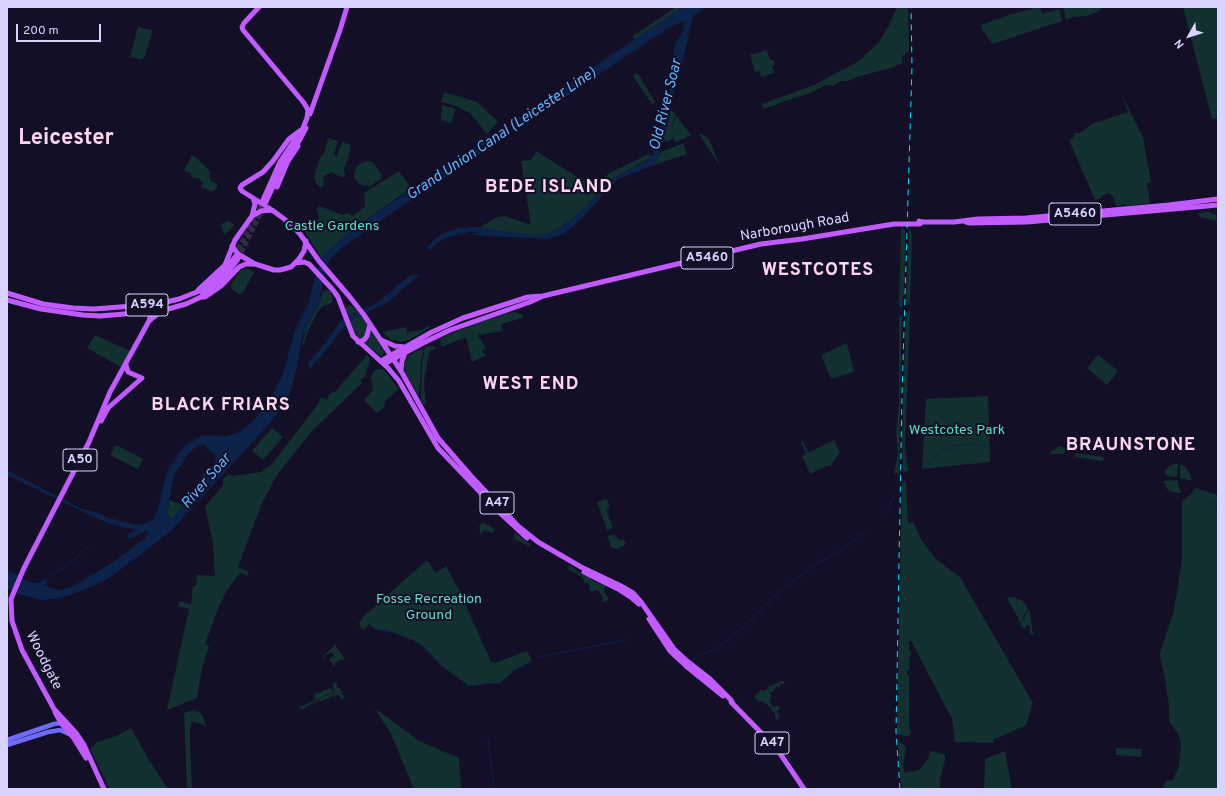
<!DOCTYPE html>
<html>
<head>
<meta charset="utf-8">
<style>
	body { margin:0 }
	#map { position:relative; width:1225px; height:796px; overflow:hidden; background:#130f26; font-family:Overpass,sans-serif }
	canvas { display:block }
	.frame { position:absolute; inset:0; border:8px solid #d9d4ff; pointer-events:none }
	.north { position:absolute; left:1169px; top:16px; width:40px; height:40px; -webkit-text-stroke:3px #130f26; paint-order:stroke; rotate:231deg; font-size:11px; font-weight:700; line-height:16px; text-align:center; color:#d9d4ff }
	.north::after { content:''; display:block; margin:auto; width:14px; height:18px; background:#d9d4ff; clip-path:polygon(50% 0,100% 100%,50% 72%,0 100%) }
	.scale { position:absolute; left:16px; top:24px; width:85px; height:18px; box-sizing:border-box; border:2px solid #d9d4ff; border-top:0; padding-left:5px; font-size:12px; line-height:14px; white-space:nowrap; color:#d9d4ff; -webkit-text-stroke:3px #130f26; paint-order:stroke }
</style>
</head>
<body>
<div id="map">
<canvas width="1225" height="796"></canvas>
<div class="frame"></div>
<div class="north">N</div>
<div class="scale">200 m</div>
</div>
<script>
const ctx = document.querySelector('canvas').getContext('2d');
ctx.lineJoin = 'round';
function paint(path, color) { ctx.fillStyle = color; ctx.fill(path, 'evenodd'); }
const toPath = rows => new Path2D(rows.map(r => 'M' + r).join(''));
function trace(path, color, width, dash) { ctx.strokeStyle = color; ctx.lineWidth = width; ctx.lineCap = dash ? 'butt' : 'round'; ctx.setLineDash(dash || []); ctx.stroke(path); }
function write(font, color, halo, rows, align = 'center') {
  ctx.font = font + ' Overpass,sans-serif'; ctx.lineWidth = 4; ctx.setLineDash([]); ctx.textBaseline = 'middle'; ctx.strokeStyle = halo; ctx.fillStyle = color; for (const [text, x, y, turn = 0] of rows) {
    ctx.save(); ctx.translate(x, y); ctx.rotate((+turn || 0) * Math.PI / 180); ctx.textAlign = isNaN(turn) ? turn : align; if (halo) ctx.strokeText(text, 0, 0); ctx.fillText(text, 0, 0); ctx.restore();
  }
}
paint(toPath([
	[676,7,683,7,634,40,633,36],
	[897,7,908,7,909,50,908,52,902,56,903,63,891,68,860,76,847,81,841,81,832,86,826,85,812,92,763,109,762,104,814,85,859,61,879,42,890,23],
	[1037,7,1040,7,1042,14,1059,9,1062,21,993,44,983,31,981,25,1006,16],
	[1063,7,1101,7,1101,10,1087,16,1073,17,1066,20],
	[1183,7,1218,7,1218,118,1212,119],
	[138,27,151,30,152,33,144,58,141,59,130,57],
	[767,50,770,60,773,60,775,65,772,66,774,73,761,77,760,71,755,72,750,55],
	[634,74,638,74,655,102,652,104,635,79],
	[444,92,477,102,498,122,487,134,470,113,456,106,441,102],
	[1122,95,1143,137,1151,182,1147,183,1150,203,1127,206,1125,204,1117,207,1112,195,1109,193,1101,196,1102,198,1095,200,1069,140,1073,138,1075,133,1080,133,1092,124,1128,112],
	[442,105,456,109,451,123,441,120],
	[671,109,675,115,671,131,673,139,664,142,665,139,655,140,656,136,665,134],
	[676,116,691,135,689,137,686,136,686,138,675,142,671,131],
	[699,134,701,134,709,139,720,166],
	[328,138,338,141,334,155,337,156,342,142,351,145,347,162,345,162,346,164,344,168,345,175,343,178,331,172,323,177,324,185,321,187,317,185,314,177,321,156,324,154],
	[683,143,687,154,651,166,656,162,661,152],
	[536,151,595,188,609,173,647,155,651,155,652,157,610,180,599,193,576,216,555,231,538,235,487,230,480,227,498,217,505,216,531,225,521,161,530,160,534,156],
	[192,155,199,160,199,161,211,172,209,177,211,181,217,184,217,188,212,192,201,187,203,182,199,180,200,178,198,178,198,179,191,176,191,174,184,170],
	[367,161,371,161,375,165,381,174,382,178,371,186,361,185,356,180,354,176,356,167,360,164],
	[399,171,411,188,354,228,325,253,322,259,304,230,319,219,318,212,316,209,319,206,343,215,347,213,352,216,365,207,364,193],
	[1209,212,1216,215,1217,221,1206,218,1202,218,1197,213],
	[229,221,235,225,224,235,221,224],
	[901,227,905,229,905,253,904,292,902,307,899,309],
	[909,229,911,229,912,236,910,303,906,305],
	[246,268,254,272,243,293,241,293,240,295,231,288,231,285,241,270],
	[328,290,330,291,333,300,332,303,323,306,318,311,308,331,303,346,302,347,306,328,317,307,323,291],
	[349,305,353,307,366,322,367,326,364,338,361,339,358,337,352,328,345,307],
	[910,310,905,448,908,471,903,472,902,437,906,313],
	[514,312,523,315,523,318,501,324,502,331,478,335,486,349,482,350,483,353,487,355,472,362,466,337,441,347,440,339,447,335,476,323,507,313],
	[902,314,899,473,894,474,898,453,896,432,899,404,899,317],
	[428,326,429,327,433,326,411,339,402,342,391,340,382,332,406,327,407,332,414,331,422,330],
	[371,331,385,353,381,356,379,355,364,343,367,339],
	[95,335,130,351,121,367,87,348],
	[847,343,854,372,831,379,821,355],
	[433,346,437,348,430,351,429,353,424,381,426,404,423,405,421,400,421,392,422,365,425,347],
	[422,349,423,349,421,363,419,397,406,374,404,367,407,357,416,351,419,351],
	[367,355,370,359,369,365,366,371,366,376,360,380,362,383,312,431,277,475,262,503,238,567,249,572,247,576,240,573,225,593,218,609,205,644,209,646,202,668,197,698,167,710,189,609,178,606,180,601,191,604,193,586,196,586,197,575,215,576,213,542,205,507,223,485,223,479,229,474,232,476,254,473,261,472,272,464,318,404,321,397,327,400,329,394,336,391],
	[1098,355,1118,371,1107,385,1087,368],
	[377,369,382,369,385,371,399,389,386,400,384,405,385,406,377,413,364,400,373,390,371,377,373,372],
	[988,396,990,462,922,469,926,399],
	[272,428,283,437,263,460,252,451],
	[834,440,840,453,830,466,827,466,810,474,802,456,806,453,801,442,803,441,808,452,810,452],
	[116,445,143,459,138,469,110,455],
	[1060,446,1065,448,1064,454,1050,454,1050,452],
	[1075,453,1104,457,1103,461,1075,457],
	[1174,464,1178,464,1177,476,1175,477,1168,476,1164,473,1169,466],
	[1180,464,1184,466,1189,471,1192,480,1188,480,1180,478],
	[206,471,208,473,203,480,178,512,170,520,167,512,170,500,182,505],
	[906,480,908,523,913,522,922,541,936,559,960,577,1033,703,1026,725,993,740,994,743,955,742,952,719,911,641,904,645,909,643,909,650,911,651,911,655,909,656,910,660,909,670,907,670,907,675,909,675,909,724,911,733,908,737,903,735,897,735,902,483],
	[1177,480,1181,493,1178,493,1173,492,1167,489,1163,481],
	[1196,488,1218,495,1218,789,1162,789,1166,781,1173,780,1179,766,1181,743,1178,734,1169,721,1169,706,1164,673,1160,657,1160,652,1173,614,1178,586,1182,559,1182,501,1190,495],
	[607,499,610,508,606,509,613,528,607,530,597,502],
	[482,522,495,529,493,533,484,530,481,535,479,527],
	[515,533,531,545,531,547,514,539,514,534],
	[609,535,614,535,620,540,623,539,626,544,617,549,612,548,610,544,610,541,607,539],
	[427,560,436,573,446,566,460,592,491,662,495,663,527,651,532,661,513,671,500,683,489,683,469,686,441,665,425,648,413,640,392,632,374,629,374,628,369,624,364,630,360,627,359,623,364,616],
	[570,566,583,575,590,577,591,579,596,582,606,585,604,592,608,597,608,600,605,602,602,601,603,597,598,590,592,592,589,589,590,586,588,583,585,583,584,580,582,577,569,570,568,567],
	[1014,597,1023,601,1028,608,1020,624,1018,618,1007,598],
	[1029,609,1032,625,1031,626,1032,627,1032,630,1034,633,1032,635,1030,634,1030,626,1027,625,1024,629,1020,625],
	[335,645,345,660,344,661,342,659,335,663,335,665,329,668,328,666,329,668,332,666,333,664,329,659,334,656,332,652,324,656,325,658,323,659,323,656],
	[781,681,784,681,785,685,782,683,780,685,780,688,777,686,772,692,769,692,772,696,770,700,771,705,774,707,778,706,780,707,777,712,780,716,778,720,775,718,775,714,768,705,762,701,758,702,754,697,761,690,766,690,768,687],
	[336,682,338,688,340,688,339,689,341,689,340,690,341,692,343,692,342,693,342,695,344,695,343,696,344,697,346,697,342,700,338,694,335,697,335,695,332,696,332,698,331,697,329,697,329,700,328,698,326,699,326,701,325,699,323,700,323,702,322,700,320,701,320,703,318,699,338,691,335,692,332,684],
	[331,687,334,692,317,699,319,703,317,701,315,702,315,705,314,702,312,703,313,706,311,704,309,705,310,707,308,706,306,707,307,709,304,708,303,710,302,708,300,709,300,711,299,707,316,700,313,693,314,695,316,692,317,694,319,693,318,692,320,693,322,692,321,690,323,691,326,689,326,690,328,689,329,688,330,689,332,688],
	[375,708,419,741,459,758,461,789,414,789,391,734],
	[194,710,202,714,206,726,192,721,190,729,190,743,192,787,193,789,187,789,184,713],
	[131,728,149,760,168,789,110,789,90,749,97,742,116,736],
	[899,743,902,743,906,747,903,767,905,773,909,771,913,772,921,768,928,759,930,752,933,751,945,755,945,760,940,779,940,789,902,789,900,771,900,762,898,756,899,751,898,746],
	[1116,748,1142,749,1141,757,1116,755],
	[1005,751,1012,789,984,789,985,759]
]), '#12302f');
paint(toPath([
	[683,7,706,7,693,16,679,77,673,75,675,66,673,57,675,44,682,33,684,23,683,21,665,30,515,131,510,123],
	[664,99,671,109,665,134,656,136,662,122,661,113,663,109],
	[504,127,505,127,511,134,417,196,340,249,332,257,327,265,319,301,302,337,297,368,289,395,286,402,271,422,170,532,112,576,100,583,73,594,60,598,43,600,17,594,7,588,7,570,32,583,38,583,46,579,47,582,44,585,50,588,62,590,75,585,112,563,144,539,148,533,148,531,145,531,134,537,127,539,128,534,136,530,111,524,96,518,7,475,7,470,80,508,98,513,106,517,135,525,144,524,152,521,157,513,167,471,185,445,203,435,227,436,239,432,249,425,259,414,274,392,283,374,295,330,309,302,315,275,325,253,354,228],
	[204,444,208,449,216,456,215,463,194,492,170,520,167,512,174,475,189,453,197,446],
	[661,152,656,162,651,166,618,179,582,218,569,230,559,236,545,239,472,235,487,229,538,235,555,231,576,216,599,193,610,180,648,160,653,155],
	[459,228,479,228,463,234,451,236,438,242,429,251,427,247,437,237,444,233],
	[420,274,388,302,355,318,345,326,322,355,309,370,308,363,322,347,342,319,377,303,410,275]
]), '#0c2248');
trace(toPath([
	[922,469,940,452,953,446,972,444,992,447],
	[1193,493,1205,501,1218,506],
	[881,514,888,508,896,493],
	[46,580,74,560,88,546],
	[374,629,392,632,413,640,425,648,441,665,469,686,489,683,500,683,513,671,532,661],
	[539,657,626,640],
	[693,660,698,656,719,647,727,641,751,620,781,590,815,565,844,548,865,531],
	[488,739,494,789]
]), '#0c2248', 1);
trace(toPath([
	[667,111,677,70],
	[654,159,663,128],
	[468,229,490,231]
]), '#0c2248', 5);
trace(toPath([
	[235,256,263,200],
	[238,259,263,208]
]), '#312d47', 5, [5, 2.5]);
trace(toPath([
	[7,740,54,724,61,723,64,725],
	[7,745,48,732,60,730,69,734]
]), '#6f6bff', 4.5);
trace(toPath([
	[259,7,244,23,242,27,243,30,304,103,308,110,307,118,303,128,280,162,263,200],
	[310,114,340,30,347,7],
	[277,187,288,161,298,146],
	[266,202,287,155,299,141,306,128],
	[272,210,242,191,240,188,242,185,263,172,273,161,289,139,301,130],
	[252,216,255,204,253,198],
	[919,221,922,222,954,222,978,219,1026,218,1169,205,1218,199],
	[966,222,970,223,1027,222,1218,205],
	[232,246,238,254,255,264,274,270,280,270,291,267,299,259,304,251,306,241],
	[296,263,304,262,309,264,333,290,338,297,353,336,388,368,399,381,438,448,500,513,527,538],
	[198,290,225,265,235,240,252,216,261,211,272,210,291,224,300,234,319,261,349,296,364,315,401,371,438,438,471,476,518,526,538,542,581,567,621,586,633,593,641,602,674,649,687,661,710,679,731,700,733,704],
	[7,293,43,304,73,308,94,309,158,304,179,299,202,290,222,274,235,257],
	[201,297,204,293,223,278,238,259],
	[7,300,41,309,83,315,100,316,161,311,186,304,201,297,205,297,221,286,239,267,246,264,255,264],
	[149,321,161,311],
	[381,340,395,346,405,347],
	[358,342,364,340,367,336,370,324],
	[381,361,432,332,463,318,528,297,543,296],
	[384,364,423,343,450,330,530,302,543,296,761,244,802,239,894,224,920,224,922,222],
	[401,370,402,361,405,353],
	[101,421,108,408,142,378,128,372,126,365],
	[584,572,618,589,632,598,639,604],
	[649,619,670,651,686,666,723,696],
	[731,702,777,749,804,789],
	[55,712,61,723,73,737,86,758],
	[104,789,84,745,76,733,54,709,22,650,12,621,11,599,24,568,89,442,110,392,149,321,152,311,158,304]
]), '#c25bff', 5);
trace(toPath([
	[900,789,896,732,902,395,912,67,911,7]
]), '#00e5ff', 1, [6, 5]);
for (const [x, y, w] of [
	[1075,214,52],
	[707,258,52],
	[147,305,42],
	[80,460,34],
	[497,503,34],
	[772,743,34]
]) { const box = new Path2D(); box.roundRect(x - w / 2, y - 11, w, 22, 3); ctx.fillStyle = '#130f26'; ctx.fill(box); trace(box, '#d9d4ff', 1); }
write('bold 13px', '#d9d4ff', null, [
	["A5460",1075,214],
	["A5460",707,258],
	["A594",147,305],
	["A50",80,460],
	["A47",497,503],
	["A47",772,743]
]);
write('14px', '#5fe0c0', '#130f26', [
	["Castle Gardens",332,227],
	["Westcotes Park",957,431],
	["Fosse Recreation",429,600],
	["Ground",429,616]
]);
write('14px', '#d9d4ff', '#130f26', [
	["Narborough Road",795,228,-10],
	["Woodgate",43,661,63]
]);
write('italic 15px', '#62b6ff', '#130f26', [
	["Old River Soar",667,105,-76],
	["Grand Union Canal (Leicester Line)",502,135,-34],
	["River Soar",207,482,-49]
]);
ctx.letterSpacing = '1px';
write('bold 18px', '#ffd6f0', '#130f26', [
	["BEDE ISLAND",549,188],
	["WESTCOTES",818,271],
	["WEST END",531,385],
	["BLACK FRIARS",221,406],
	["BRAUNSTONE",1131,446]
]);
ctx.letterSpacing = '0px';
write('bold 22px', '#ffd6f0', '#130f26', [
	["Leicester",66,140]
]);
</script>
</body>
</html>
